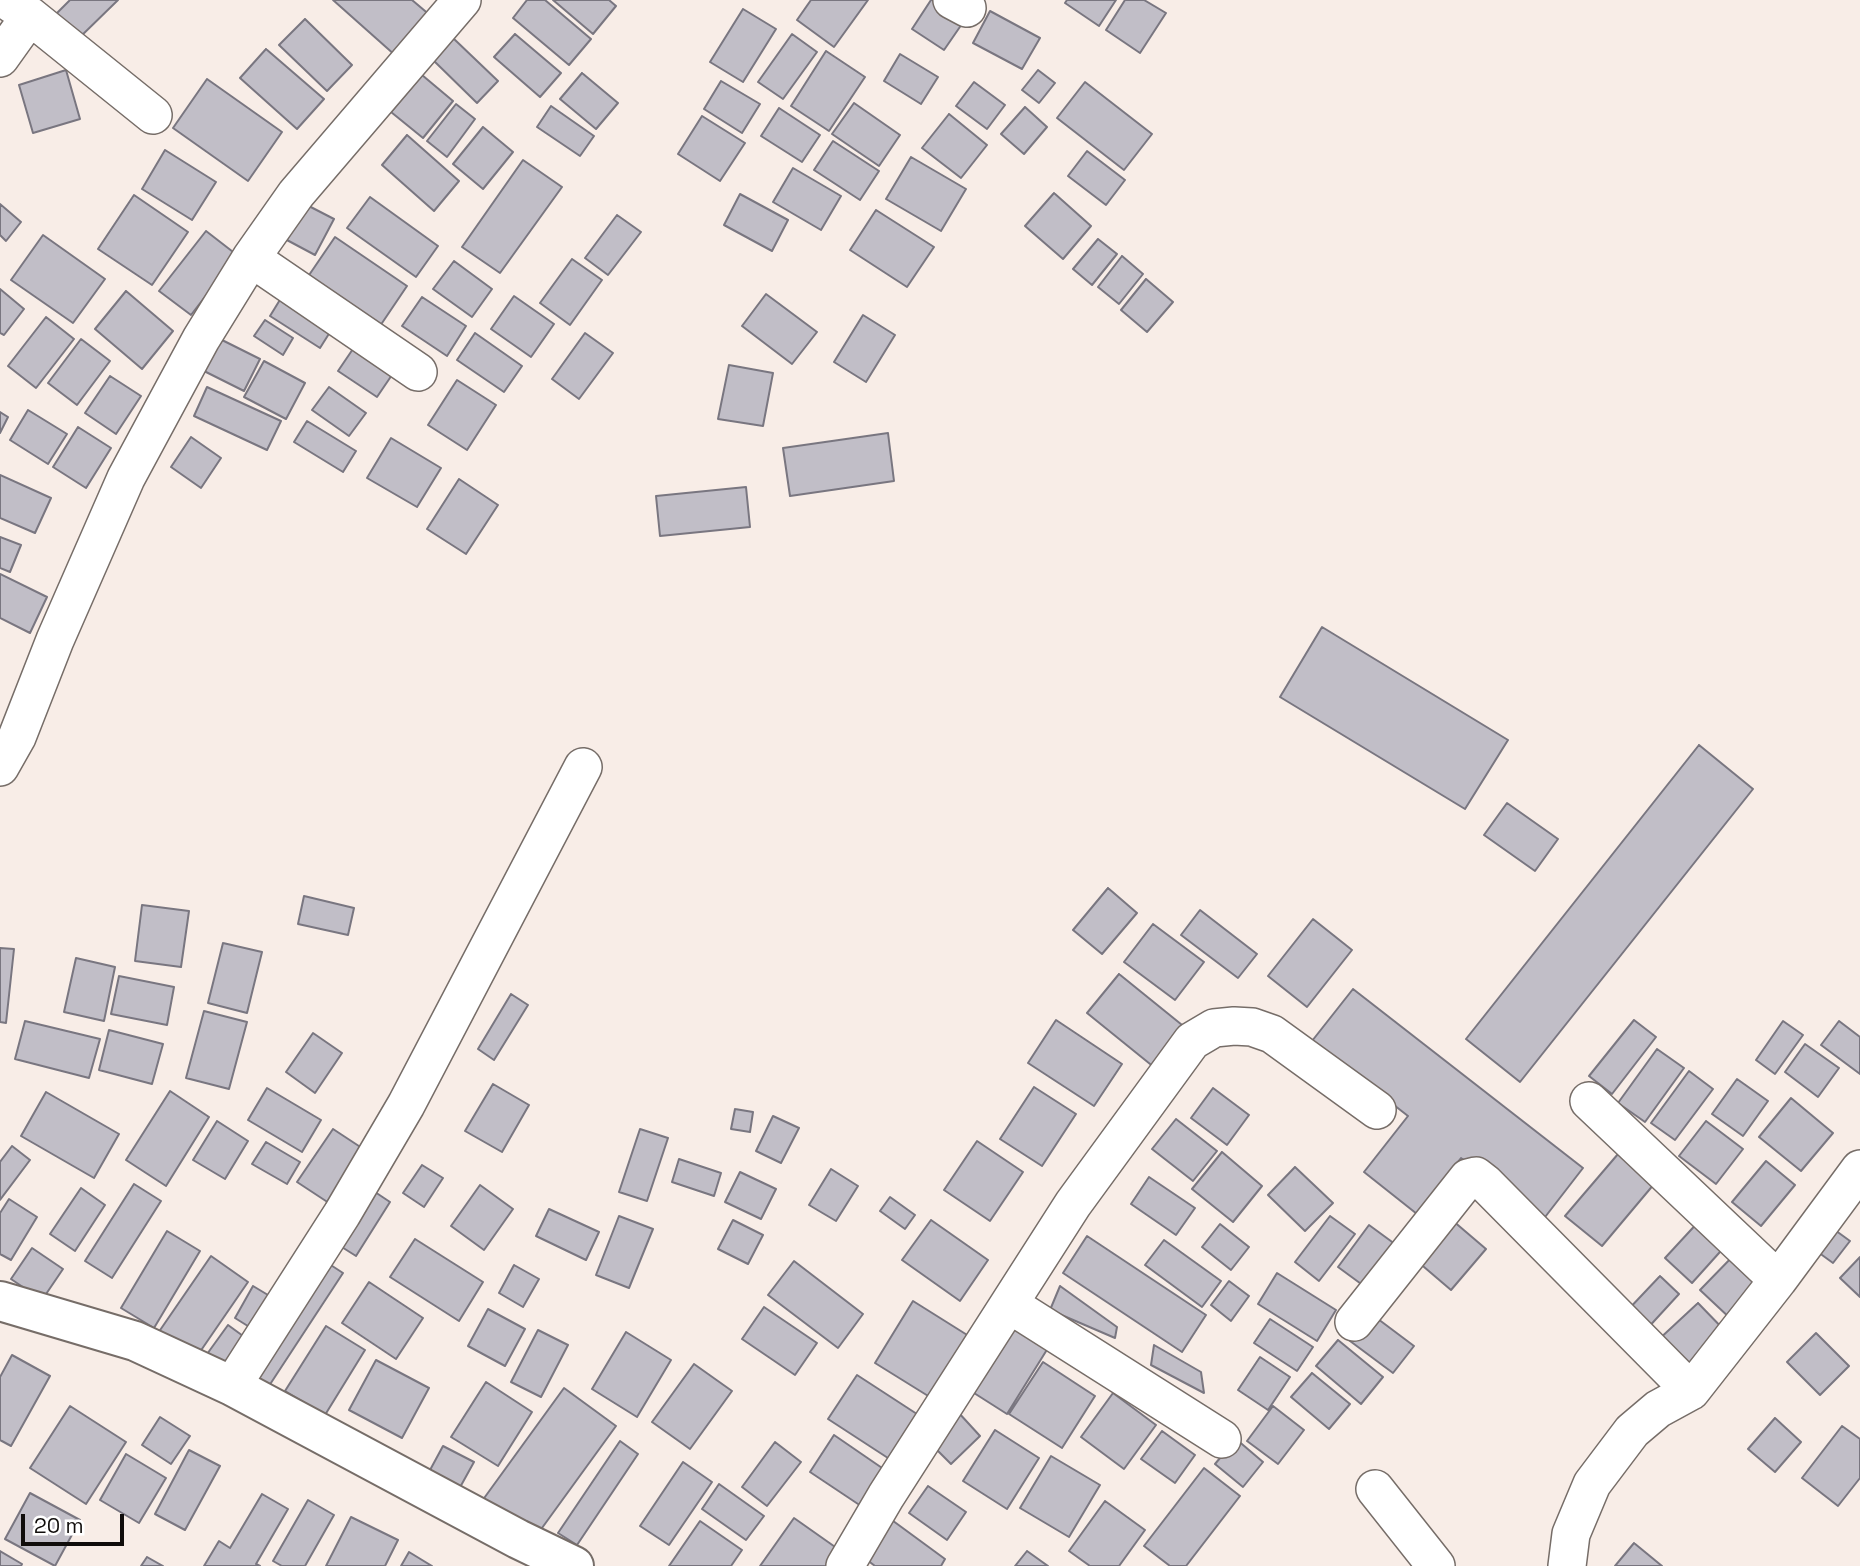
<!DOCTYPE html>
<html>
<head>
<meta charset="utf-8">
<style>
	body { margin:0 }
	#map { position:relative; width:1860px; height:1566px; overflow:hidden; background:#f8ede7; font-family:"Space Grotesk",sans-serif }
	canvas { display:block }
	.scale { position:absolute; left:21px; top:1514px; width:103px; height:32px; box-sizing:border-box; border:4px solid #100d0b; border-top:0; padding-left:9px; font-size:21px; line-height:24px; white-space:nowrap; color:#100d0b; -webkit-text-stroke:5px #fff; paint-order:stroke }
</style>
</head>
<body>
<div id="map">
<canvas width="1860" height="1566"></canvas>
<div class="scale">20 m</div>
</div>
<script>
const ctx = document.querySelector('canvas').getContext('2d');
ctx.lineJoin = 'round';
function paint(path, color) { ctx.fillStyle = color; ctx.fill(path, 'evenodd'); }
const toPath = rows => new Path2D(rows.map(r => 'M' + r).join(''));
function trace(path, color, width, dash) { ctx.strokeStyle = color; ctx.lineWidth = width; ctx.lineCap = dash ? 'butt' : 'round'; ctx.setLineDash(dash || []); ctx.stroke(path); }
const building = toPath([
	[70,0,118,0,76,41,53,17,70,0],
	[333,0,412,0,431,16,396,56,333,0],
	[527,0,545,0,591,39,569,65,513,18,527,0],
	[553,0,609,0,616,6,593,34,553,0],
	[811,0,868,0,834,47,797,20,811,0],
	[931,0,934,0,964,21,944,50,912,29,931,0],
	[1067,0,1116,0,1099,26,1065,3,1067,0],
	[1125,0,1144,0,1166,13,1140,53,1106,30,1125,0],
	[743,9,776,29,743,82,710,62,743,9],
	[990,11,1040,38,1022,69,973,43,990,11],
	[305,19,352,65,327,91,279,45,305,19],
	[515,34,561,73,540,97,494,57,515,34],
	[792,34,817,52,783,99,758,82,792,34],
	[453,38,498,81,477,103,432,59,453,38],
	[266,49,324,99,297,129,240,78,266,49],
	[826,51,865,77,829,131,791,106,826,51],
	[900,54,938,77,921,104,884,81,900,54],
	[66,70,80,119,33,133,19,85,66,70],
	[1038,70,1055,83,1039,103,1022,90,1038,70],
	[582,73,618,103,596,129,560,99,582,73],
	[422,75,453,101,423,138,391,112,422,75],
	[207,79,282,132,248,181,173,128,207,79],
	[721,81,760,104,742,133,704,109,721,81],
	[974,82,1005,105,987,129,956,106,974,82],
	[1085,82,1152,134,1124,170,1057,118,1085,82],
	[854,103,900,135,879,166,832,134,854,103],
	[456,104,475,119,447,157,427,141,456,104],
	[551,106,594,136,580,156,537,127,551,106],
	[1025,107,1047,127,1024,154,1001,134,1025,107],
	[779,108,820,135,802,162,761,136,779,108],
	[949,114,987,145,961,178,922,148,949,114],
	[702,116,745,143,720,181,678,154,702,116],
	[483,127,513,152,483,189,453,164,483,127],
	[407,135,459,181,434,211,382,165,407,135],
	[833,141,879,171,860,200,814,170,833,141],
	[165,150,216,182,192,220,142,189,165,150],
	[1087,151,1125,180,1106,205,1068,176,1087,151],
	[911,157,966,189,941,231,886,199,911,157],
	[523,160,562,187,500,273,462,247,523,160],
	[793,168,841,196,821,230,773,202,793,168],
	[1054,193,1091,226,1063,259,1025,226,1054,193],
	[740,194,788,220,772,251,724,225,740,194],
	[134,195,188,232,152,285,98,249,134,195],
	[370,197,438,246,416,277,347,228,370,197],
	[303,203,334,219,315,255,285,239,303,203],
	[0,204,21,222,6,241,0,235,0,204],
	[876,210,934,247,907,287,850,250,876,210],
	[617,215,641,232,608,275,585,258,617,215],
	[206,231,237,255,191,315,159,291,206,231],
	[43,235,105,279,73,323,11,280,43,235],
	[335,237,407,286,378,329,305,281,335,237],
	[1098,239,1117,254,1092,285,1073,269,1098,239],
	[1122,256,1143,274,1119,304,1098,287,1122,256],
	[572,259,602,280,570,325,540,303,572,259],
	[454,261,492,289,472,317,433,289,454,261],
	[1146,279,1173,302,1147,332,1121,310,1146,279],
	[0,289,24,309,4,335,0,333,0,289],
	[286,290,337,321,320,348,270,316,286,290],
	[126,291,173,331,142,369,95,329,126,291],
	[766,294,817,332,792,364,742,326,766,294],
	[514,296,554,324,531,357,491,329,514,296],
	[422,297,466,326,447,356,402,326,422,297],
	[863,315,895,335,866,382,834,362,863,315],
	[46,317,74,339,36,388,8,366,46,317],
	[265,320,293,338,283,355,254,336,265,320],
	[475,333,522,366,504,392,457,360,475,333],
	[585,333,613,353,579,399,552,379,585,333],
	[218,338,260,359,244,391,202,370,218,338],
	[81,339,110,361,77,405,48,383,81,339],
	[357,343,396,369,377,397,338,371,357,343],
	[264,361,305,383,286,419,244,397,264,361],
	[729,365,773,373,763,426,718,419,729,365],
	[110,376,141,396,116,434,85,413,110,376],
	[457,380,496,405,467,450,428,425,457,380],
	[207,387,281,421,267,450,194,416,207,387],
	[329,387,366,413,349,436,312,410,329,387],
	[28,410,67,434,48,464,10,440,28,410],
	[0,412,8,417,0,433,0,412],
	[307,421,356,451,343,472,294,442,307,421],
	[78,427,111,448,86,488,53,467,78,427],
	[888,433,894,481,790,496,783,448,888,433],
	[191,437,221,458,201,488,171,467,191,437],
	[391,438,441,468,417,507,367,478,391,438],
	[0,475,51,498,35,533,0,518,0,475],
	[459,479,498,505,466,554,427,529,459,479],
	[746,487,750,527,660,536,656,496,746,487],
	[0,537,21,545,10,572,0,568,0,537],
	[0,574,47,597,30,633,0,618,0,574],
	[1322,627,1508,740,1465,809,1280,697,1322,627],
	[1699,745,1753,789,1520,1082,1466,1039,1699,745],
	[1507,803,1558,839,1535,871,1484,835,1507,803],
	[1108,888,1137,913,1102,954,1073,930,1108,888],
	[304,896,354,908,348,935,298,924,304,896],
	[142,905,189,911,181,967,135,961,142,905],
	[1200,910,1257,954,1238,978,1181,935,1200,910],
	[1313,919,1352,950,1307,1007,1268,976,1313,919],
	[1153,924,1204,962,1175,1000,1124,962,1153,924],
	[223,943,262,952,247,1013,208,1003,223,943],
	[0,948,14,949,6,1023,0,1022,0,948],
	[76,958,115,967,104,1021,64,1012,76,958],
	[1119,974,1187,1029,1155,1068,1087,1013,1119,974],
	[119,976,174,987,167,1025,111,1014,119,976],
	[1353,989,1583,1168,1542,1221,1461,1158,1417,1214,1364,1172,1408,1116,1312,1041,1353,989],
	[511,994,528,1005,494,1060,478,1049,511,994],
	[204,1011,247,1022,229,1089,186,1078,204,1011],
	[1056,1020,1122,1064,1094,1106,1028,1063,1056,1020],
	[1634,1020,1656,1037,1612,1094,1589,1076,1634,1020],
	[25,1021,100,1039,89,1078,15,1059,25,1021],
	[1783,1021,1803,1035,1775,1074,1756,1060,1783,1021],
	[1839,1021,1860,1037,1860,1074,1821,1045,1839,1021],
	[109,1030,163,1044,152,1084,99,1070,109,1030],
	[313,1033,342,1053,315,1093,286,1072,313,1033],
	[1805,1044,1839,1068,1818,1097,1785,1072,1805,1044],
	[1657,1049,1684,1068,1645,1122,1618,1103,1657,1049],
	[1689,1071,1713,1089,1675,1140,1651,1123,1689,1071],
	[1737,1079,1768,1101,1743,1136,1712,1114,1737,1079],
	[493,1084,529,1105,502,1152,465,1131,493,1084],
	[1034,1087,1076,1114,1042,1166,1000,1139,1034,1087],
	[267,1088,321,1120,302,1152,248,1120,267,1088],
	[1213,1088,1249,1115,1227,1145,1191,1118,1213,1088],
	[170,1091,209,1117,166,1186,126,1160,170,1091],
	[46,1092,119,1134,94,1178,21,1136,46,1092],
	[1791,1098,1833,1133,1801,1171,1759,1137,1791,1098],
	[735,1109,753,1112,750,1132,731,1129,735,1109],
	[773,1116,799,1128,781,1163,756,1151,773,1116],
	[1176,1119,1217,1151,1193,1181,1152,1149,1176,1119],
	[217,1121,248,1141,225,1179,193,1160,217,1121],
	[1706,1121,1743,1149,1716,1184,1679,1156,1706,1121],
	[333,1129,371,1154,335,1207,297,1182,333,1129],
	[640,1129,668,1138,647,1201,619,1192,640,1129],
	[977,1141,1023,1172,990,1221,944,1190,977,1141],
	[266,1142,300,1162,287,1184,252,1164,266,1142],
	[12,1146,30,1160,0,1200,0,1162,12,1146],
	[1624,1147,1660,1177,1602,1246,1565,1216,1624,1147],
	[1222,1152,1262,1186,1233,1222,1192,1189,1222,1152],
	[679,1159,721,1173,714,1196,672,1182,679,1159],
	[1766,1161,1795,1185,1761,1226,1732,1202,1766,1161],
	[422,1165,443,1178,424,1207,403,1193,422,1165],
	[1295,1167,1333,1203,1305,1231,1268,1195,1295,1167],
	[831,1169,858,1186,836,1221,809,1205,831,1169],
	[740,1172,776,1189,761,1219,725,1202,740,1172],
	[1149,1177,1195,1208,1176,1235,1131,1204,1149,1177],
	[134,1184,161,1201,112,1278,85,1261,134,1184],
	[480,1185,513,1209,484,1250,451,1226,480,1185],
	[81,1188,105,1205,75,1251,50,1234,81,1188],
	[372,1190,390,1202,356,1256,337,1244,372,1190],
	[890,1197,915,1215,905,1229,880,1211,890,1197],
	[9,1199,37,1217,11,1260,0,1254,0,1213,9,1199],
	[549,1209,599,1232,586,1260,536,1236,549,1209],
	[619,1216,653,1229,629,1288,596,1275,619,1216],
	[1330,1216,1355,1234,1319,1281,1295,1262,1330,1216],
	[1701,1219,1728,1243,1692,1283,1665,1258,1701,1219],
	[733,1220,763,1235,748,1264,718,1249,733,1220],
	[931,1220,988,1260,960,1301,902,1260,931,1220],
	[1452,1220,1486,1249,1451,1290,1417,1261,1452,1220],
	[1220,1224,1249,1247,1231,1270,1202,1247,1220,1224],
	[1369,1225,1399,1247,1368,1289,1338,1267,1369,1225],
	[1828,1225,1850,1241,1833,1263,1811,1247,1828,1225],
	[167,1231,200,1251,154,1328,121,1308,167,1231],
	[1087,1236,1206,1315,1182,1352,1063,1273,1087,1236],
	[415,1239,483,1282,459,1321,390,1277,415,1239],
	[1164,1240,1221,1281,1202,1307,1145,1265,1164,1240],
	[32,1248,63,1269,42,1300,11,1279,32,1248],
	[1736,1253,1767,1283,1732,1320,1700,1290,1736,1253],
	[211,1256,248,1282,193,1362,156,1336,211,1256],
	[1860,1257,1860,1297,1840,1278,1860,1257],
	[320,1258,343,1273,265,1392,242,1376,320,1258],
	[794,1261,863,1314,838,1348,768,1295,794,1261],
	[514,1265,539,1279,523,1307,499,1293,514,1265],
	[1277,1273,1336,1310,1317,1341,1258,1304,1277,1273],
	[1660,1276,1679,1294,1645,1331,1625,1313,1660,1276],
	[1229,1281,1249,1296,1231,1321,1211,1305,1229,1281],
	[369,1282,423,1318,396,1359,342,1323,369,1282],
	[253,1286,278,1301,259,1333,235,1318,253,1286],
	[1060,1286,1117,1327,1115,1338,1050,1310,1060,1286],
	[913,1301,972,1338,933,1399,875,1363,913,1301],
	[1698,1303,1729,1335,1686,1375,1656,1342,1698,1303],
	[764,1307,817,1343,795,1375,742,1339,764,1307],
	[488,1309,525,1329,505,1366,468,1346,488,1309],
	[1370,1313,1414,1346,1393,1373,1350,1341,1370,1313],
	[1270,1319,1313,1347,1297,1371,1254,1343,1270,1319],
	[1004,1321,1048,1348,1007,1414,963,1386,1004,1321],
	[228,1325,254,1344,229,1380,202,1361,228,1325],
	[326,1326,365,1350,325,1415,285,1391,326,1326],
	[538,1330,568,1345,541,1397,511,1382,538,1330],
	[626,1332,671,1360,637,1417,592,1389,626,1332],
	[1816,1333,1849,1366,1820,1395,1787,1362,1816,1333],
	[1338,1340,1383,1377,1361,1404,1316,1366,1338,1340],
	[1154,1345,1201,1372,1204,1393,1151,1365,1154,1345],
	[12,1355,50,1376,11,1446,0,1440,0,1377,12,1355],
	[1260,1357,1290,1377,1268,1410,1238,1390,1260,1357],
	[376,1360,429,1388,402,1438,349,1410,376,1360],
	[1043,1362,1095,1396,1062,1448,1009,1414,1043,1362],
	[694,1364,732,1391,690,1449,652,1422,694,1364],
	[1312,1373,1350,1404,1329,1429,1291,1397,1312,1373],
	[857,1375,920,1416,891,1460,828,1419,857,1375],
	[486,1382,532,1412,498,1466,451,1437,486,1382],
	[564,1388,616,1426,534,1539,482,1501,564,1388],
	[1113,1393,1156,1425,1124,1469,1081,1437,1113,1393],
	[70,1406,126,1442,86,1504,30,1468,70,1406],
	[1273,1406,1304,1430,1278,1464,1247,1441,1273,1406],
	[958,1412,980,1436,951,1464,928,1441,958,1412],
	[160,1417,190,1436,171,1464,142,1445,160,1417],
	[1775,1418,1801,1442,1775,1472,1748,1449,1775,1418],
	[1842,1426,1860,1439,1860,1478,1838,1506,1802,1478,1842,1426],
	[995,1430,1039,1458,1007,1509,963,1481,995,1430],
	[1162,1431,1195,1455,1175,1483,1141,1459,1162,1431],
	[834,1435,885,1470,861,1506,810,1472,834,1435],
	[1236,1439,1263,1462,1243,1487,1215,1464,1236,1439],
	[620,1441,638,1454,577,1545,558,1533,620,1441],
	[775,1442,801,1462,767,1506,742,1487,775,1442],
	[443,1446,474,1462,453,1500,423,1483,443,1446],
	[189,1450,220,1466,185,1530,155,1514,189,1450],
	[126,1454,166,1478,139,1523,100,1500,126,1454],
	[1051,1456,1100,1485,1069,1537,1020,1508,1051,1456],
	[683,1462,712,1482,669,1545,640,1526,683,1462],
	[1204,1468,1240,1496,1186,1566,1170,1566,1144,1546,1204,1468],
	[719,1484,764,1516,746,1540,702,1509,719,1484],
	[928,1486,966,1512,947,1540,909,1513,928,1486],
	[30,1493,80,1520,55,1566,5,1539,30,1493],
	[262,1494,288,1509,256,1564,260,1566,204,1566,219,1541,230,1548,262,1494],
	[308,1500,334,1515,305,1566,282,1566,273,1561,308,1500],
	[1105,1501,1145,1530,1119,1566,1090,1566,1069,1551,1105,1501],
	[885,1515,945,1559,941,1566,875,1566,858,1553,885,1515],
	[351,1517,398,1540,385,1566,326,1566,351,1517],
	[794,1518,838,1549,826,1566,760,1566,794,1518],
	[700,1521,742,1550,731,1566,669,1566,700,1521],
	[1634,1543,1662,1566,1615,1566,1634,1543],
	[0,1551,22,1564,21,1566,0,1566,0,1551],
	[1027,1551,1048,1566,1015,1566,1027,1551],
	[409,1552,432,1566,401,1566,409,1552],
	[147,1557,163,1566,141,1566,147,1557]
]);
paint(building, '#c1bec7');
trace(building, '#797680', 2);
const street = toPath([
	[6,0,30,16,153,115],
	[952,0,967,8],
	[0,58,30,16],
	[251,258,418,372],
	[0,767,17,737,55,640,126,478,201,339,251,258,296,194,462,0],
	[1589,1101,1778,1280],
	[1009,1304,1222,1439],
	[1354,1322,1468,1178,1476,1176,1485,1183,1691,1391],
	[232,1386,342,1214,406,1105,583,767],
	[1375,1489,1436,1566],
	[845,1566,886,1496,1073,1204,1192,1041,1214,1028,1234,1026,1252,1027,1272,1034,1377,1110],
	[1567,1566,1571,1534,1592,1484,1632,1431,1658,1409,1691,1391,1778,1280,1860,1169]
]);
const secondary = toPath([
	[0,1301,135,1341,232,1386,518,1539,574,1566]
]);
trace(street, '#766d68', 40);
trace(secondary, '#766d68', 42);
trace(street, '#fff', 37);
trace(secondary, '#fff', 38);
</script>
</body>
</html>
